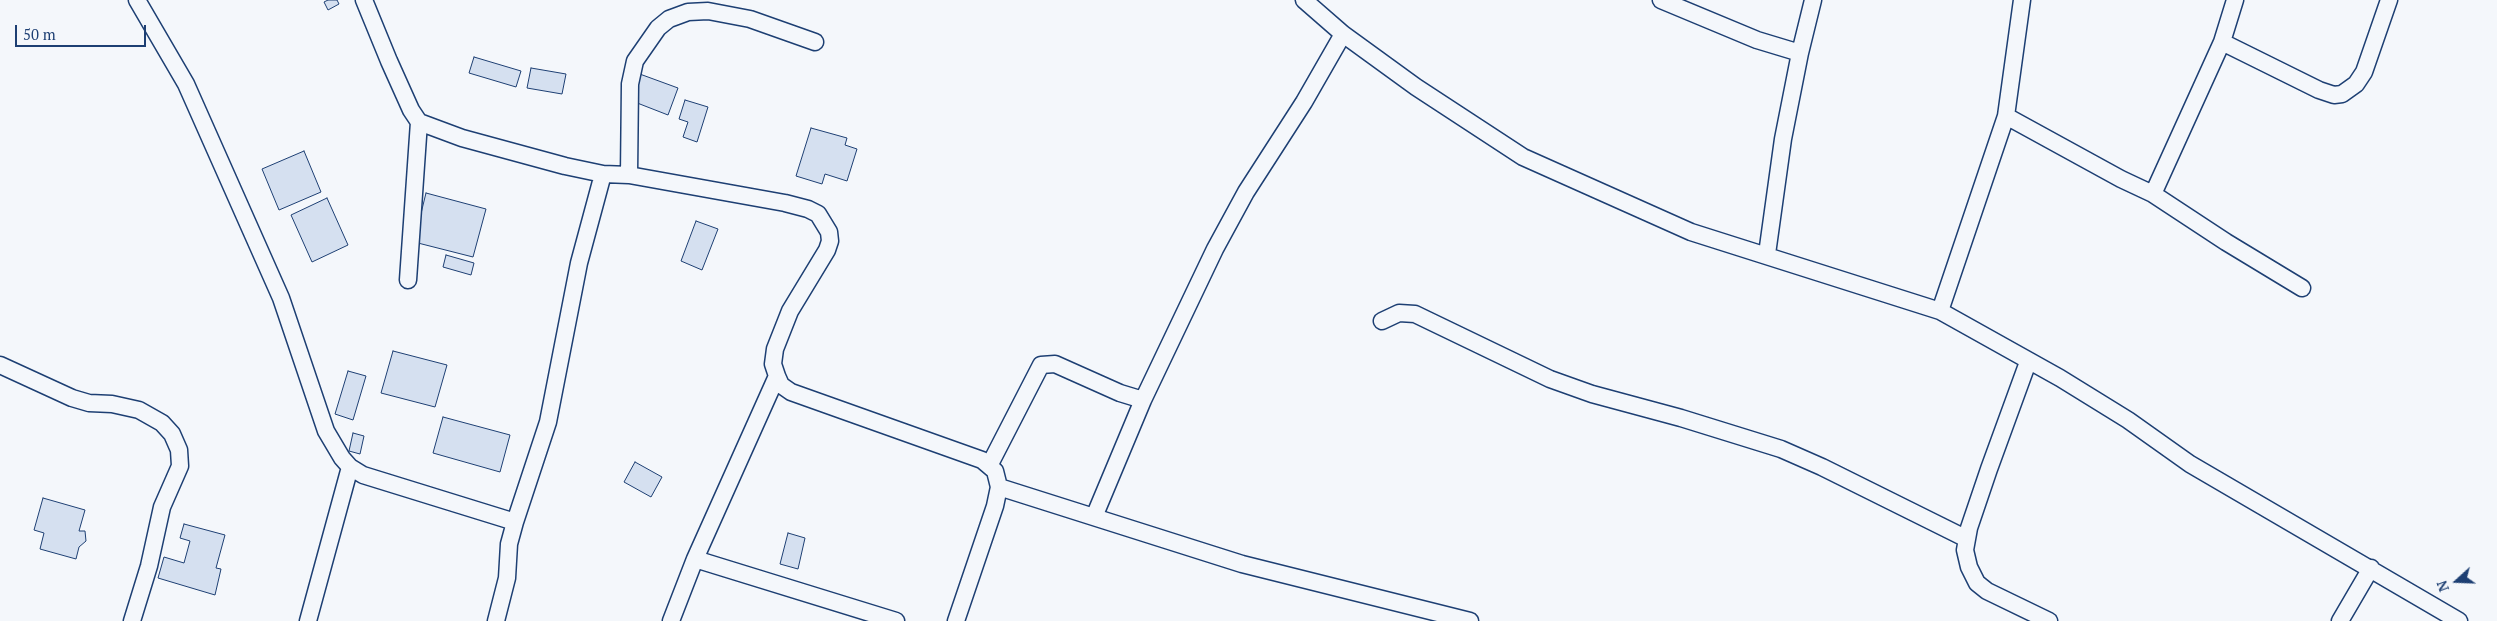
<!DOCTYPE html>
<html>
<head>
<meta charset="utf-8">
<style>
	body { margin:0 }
	#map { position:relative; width:2497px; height:621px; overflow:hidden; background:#f4f7fb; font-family:"PT Serif",serif }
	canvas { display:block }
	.north { position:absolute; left:2432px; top:556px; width:50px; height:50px; -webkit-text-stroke:4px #f4f7fb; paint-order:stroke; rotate:250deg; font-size:14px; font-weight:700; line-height:20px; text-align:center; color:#1d3f73 }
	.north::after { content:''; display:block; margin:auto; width:18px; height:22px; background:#1d3f73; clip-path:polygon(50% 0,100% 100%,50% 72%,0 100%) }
	.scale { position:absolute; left:15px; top:25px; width:131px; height:22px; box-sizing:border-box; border:2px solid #1d3f73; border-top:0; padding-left:6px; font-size:15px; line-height:18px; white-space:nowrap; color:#1d3f73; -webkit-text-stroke:4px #f4f7fb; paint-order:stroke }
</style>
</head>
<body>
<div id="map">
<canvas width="2497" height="621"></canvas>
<div class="north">N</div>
<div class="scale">50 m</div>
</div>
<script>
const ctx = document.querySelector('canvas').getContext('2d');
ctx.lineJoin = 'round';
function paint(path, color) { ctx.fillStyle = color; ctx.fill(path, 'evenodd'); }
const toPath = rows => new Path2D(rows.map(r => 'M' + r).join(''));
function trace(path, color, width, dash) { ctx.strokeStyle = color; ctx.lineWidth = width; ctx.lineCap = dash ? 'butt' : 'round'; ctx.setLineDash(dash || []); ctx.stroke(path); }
const building = toPath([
	[328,0,337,0,339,4,328,10,324,2,328,0],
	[474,57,521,71,516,87,469,73,474,57],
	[531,68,566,74,562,94,527,88,531,68],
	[637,73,678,88,668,115,627,99,637,73],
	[685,100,708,107,697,142,683,137,688,122,679,119,685,100],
	[811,128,847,138,845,145,857,149,847,181,825,174,822,184,796,176,811,128],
	[304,151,321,192,279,210,262,169,304,151],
	[426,193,486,209,473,257,414,242,426,193],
	[327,198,348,245,312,262,291,215,327,198],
	[696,221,718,229,702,270,681,261,696,221],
	[446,255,474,263,471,275,443,267,446,255],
	[393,351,447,365,435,407,381,393,393,351],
	[348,371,366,376,353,420,335,414,348,371],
	[443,417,510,435,500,472,433,453,443,417],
	[353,433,364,436,360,454,349,451,353,433],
	[635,462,662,477,651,497,624,482,635,462],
	[43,498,85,510,79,531,85,531,86,541,79,547,76,559,40,549,44,533,34,530,43,498],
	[184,524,225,535,216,568,221,569,215,595,158,578,164,557,184,563,190,541,180,538,184,524],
	[788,533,805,538,798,569,780,564,788,533]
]);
paint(building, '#d5e0f0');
trace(building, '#1d3f73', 1);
const street = toPath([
	[137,0,186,84,281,298,326,431,342,458,350,467,363,475,515,522,509,544,507,578,496,621],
	[364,0,389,61,411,110,419,122,462,138,565,166,603,174,629,175,785,203,808,209,818,214,829,232,830,241,827,250,790,311,775,349,773,364,777,376,781,385,791,392,982,460,995,471,999,487,995,506,956,621],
	[1304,0,1343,34,1416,87,1523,157,1691,232,1940,311,2060,378,2128,420,2190,464,2459,621],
	[1661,0,1757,40,1800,53,1783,139,1767,254],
	[2222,42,2319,90,2334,95,2342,94,2356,84,2364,72,2389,0],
	[1800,53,1813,0],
	[2006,116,2121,179,2153,194,2226,242,2302,288],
	[629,175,630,84,635,61,658,28,669,19,688,12,708,11,750,19,815,42],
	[2153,194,2222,42,2235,0],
	[408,280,419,122],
	[1940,311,2006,116,2022,0],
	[1382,321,1399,313,1415,314,1550,379,1592,394,1681,418,1781,449,1822,467,1967,539],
	[2028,362,1989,469,1969,528,1965,550,1969,567,1977,583,1987,591,2049,621],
	[0,365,72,398,89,403,112,404,139,410,162,423,172,434,179,450,180,466,162,507,149,566,132,621],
	[989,466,1041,365,1055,364,1120,393,1143,400,1215,249,1246,192,1304,102,1343,34],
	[999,487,1242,564,1470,621],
	[1094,517,1143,400],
	[515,522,548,422,579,263,603,174],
	[695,559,896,621],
	[308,621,350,467],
	[671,621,695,559,777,376],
	[2340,621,2371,568]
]);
trace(street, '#1d3f73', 19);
trace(street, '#f4f7fb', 16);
</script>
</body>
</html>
